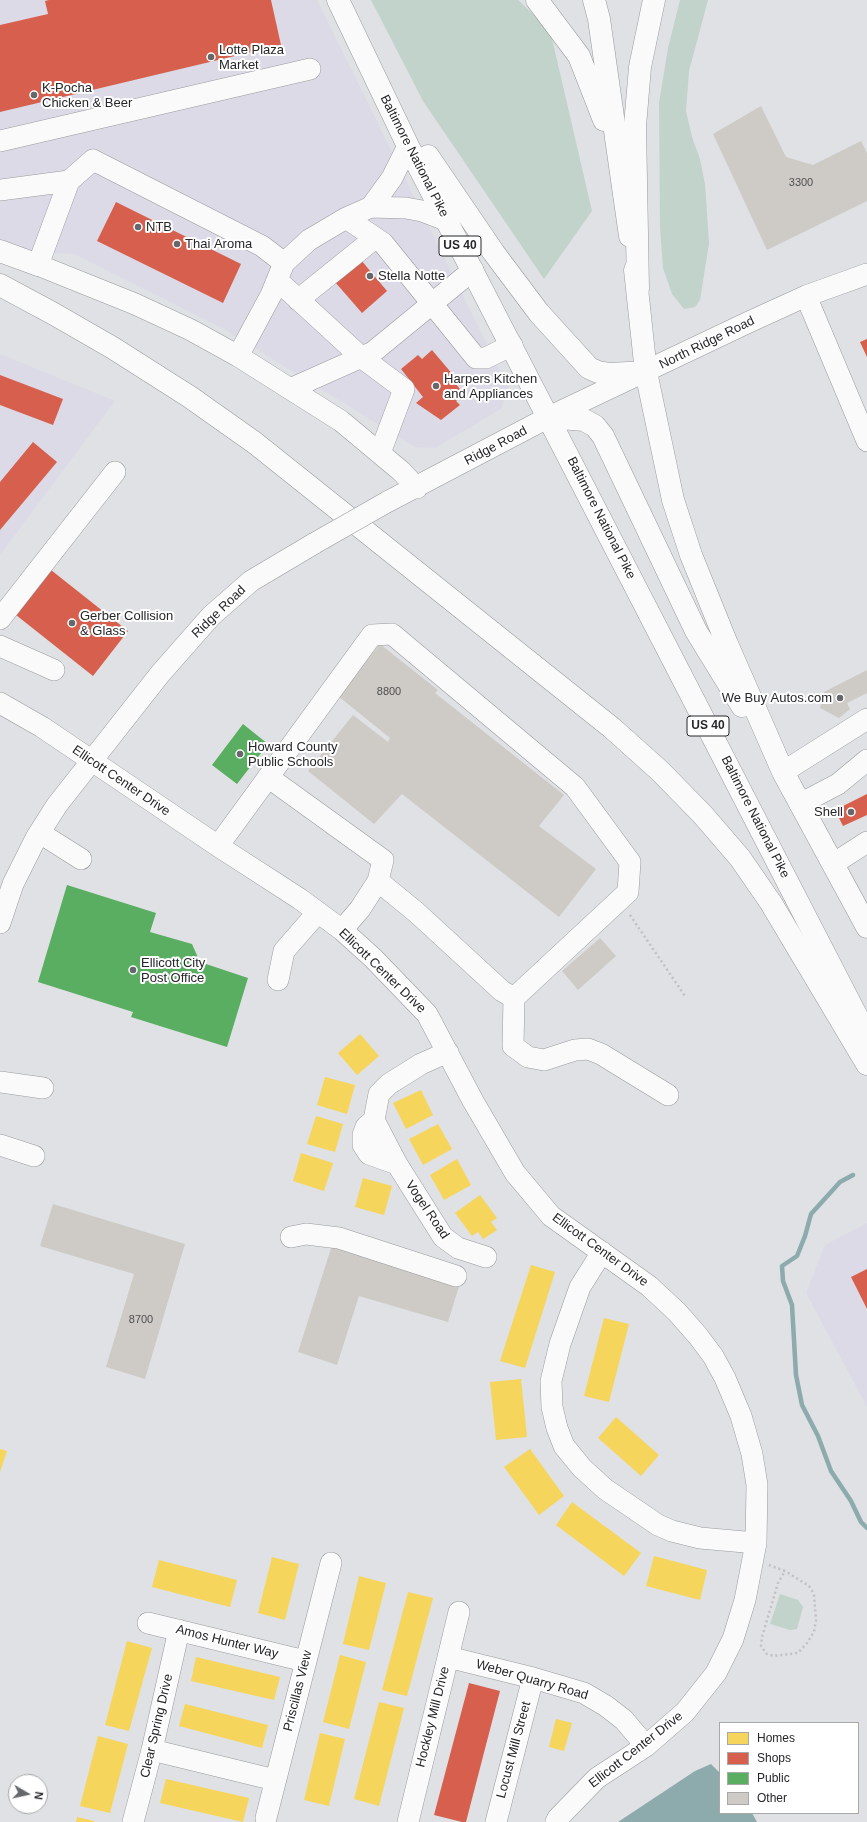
<!DOCTYPE html>
<html>
<head>
<meta charset="utf-8">
<style>
	body { margin:0 }
	#map { position:relative; width:867px; height:1822px; overflow:hidden; background:#dfe1e4; font-family:Helvetica,sans-serif }
	canvas { display:block }
	.legend { position:absolute; left:719px; top:1722px; width:140px; height:92px; box-sizing:border-box; background:#fff; border:1px solid #a8a8a9; margin:0; padding:5px 7px; list-style:none; font-size:12px; color:#252628 }
	.legend li { display:flex; align-items:center; gap:8px; height:20px }
	.legend b { width:20px; border:1px solid #a8a8a9 }
	.north { position:absolute; left:8px; top:1774px; width:40px; height:40px; box-sizing:border-box; background:#fff; border:1px solid #a8a8a9; border-radius:50%; rotate:99deg; font-size:11px; font-weight:700; line-height:16px; text-align:center; color:#252628 }
	.north::after { content:''; display:block; margin:auto; width:14px; height:18px; background:#66676a; clip-path:polygon(50% 0,100% 100%,50% 72%,0 100%) }
</style>
</head>
<body>
<div id="map">
<canvas width="867" height="1822"></canvas>
<ul class="legend">
<li><b style="height:11px;background:#f6d55c"></b>Homes</li>
<li><b style="height:11px;background:#d6604d"></b>Shops</li>
<li><b style="height:11px;background:#5aae61"></b>Public</li>
<li><b style="height:11px;background:#cecbc7"></b>Other</li>
</ul>
<div class="north">N</div>
</div>
<script>
const ctx = document.querySelector('canvas').getContext('2d');
ctx.lineJoin = 'round';
function paint(path, color) { ctx.fillStyle = color; ctx.fill(path, 'evenodd'); }
const toPath = rows => new Path2D(rows.map(r => 'M' + r).join(''));
function trace(path, color, width, dash) { ctx.strokeStyle = color; ctx.lineWidth = width; ctx.lineCap = dash ? 'butt' : 'round'; ctx.setLineDash(dash || []); ctx.stroke(path); }
function write(font, color, halo, rows, align = 'center') {
  ctx.font = font + ' Helvetica,sans-serif'; ctx.lineWidth = 4; ctx.setLineDash([]); ctx.textBaseline = 'middle'; ctx.strokeStyle = halo; ctx.fillStyle = color; for (const [text, x, y, turn = 0] of rows) {
    ctx.save(); ctx.translate(x, y); ctx.rotate((+turn || 0) * Math.PI / 180); ctx.textAlign = isNaN(turn) ? turn : align; if (halo) ctx.strokeText(text, 0, 0); ctx.fillText(text, 0, 0); ctx.restore();
  }
}
paint(toPath([
	[0,0,317,0,509,389,501,409,435,448,415,447,224,329,74,254,26,252,0,241],
	[0,354,115,401,0,555],
	[867,1223,867,1407,806,1293,825,1245]
]), '#dcdae7');
paint(toPath([
	[371,0,518,0,550,30,592,211,544,279,423,101],
	[680,0,708,0,689,71,686,111,692,137,700,159,705,184,709,243,700,300,695,307,684,309,672,294,663,268,660,227,659,103,668,48],
	[780,1594,798,1600,803,1607,797,1629,790,1630,770,1624]
]), '#c1d3ca');
paint(toPath([
	[711,1764,720,1773,720,1813,752,1813,757,1822,618,1822,695,1771]
]), '#8daaad');
paint(toPath([
	[360,1034,379,1056,357,1075,338,1053],
	[325,1077,355,1085,347,1114,317,1105],
	[421,1090,433,1115,406,1129,393,1103],
	[316,1116,343,1124,335,1152,307,1144],
	[438,1124,452,1149,423,1165,409,1139],
	[301,1153,333,1163,324,1191,293,1181],
	[457,1159,471,1185,444,1200,430,1175],
	[363,1178,392,1186,384,1215,355,1207],
	[480,1195,497,1218,491,1222,497,1230,483,1239,478,1232,472,1236,455,1213],
	[531,1265,555,1272,525,1368,500,1361],
	[604,1318,629,1324,609,1402,584,1396],
	[521,1379,527,1437,496,1440,490,1382],
	[616,1417,659,1455,641,1476,598,1438],
	[0,1449,7,1451,0,1472],
	[530,1449,564,1496,539,1515,504,1467],
	[572,1502,641,1553,624,1576,556,1525],
	[654,1556,707,1570,700,1600,646,1586],
	[272,1557,299,1564,285,1620,258,1613],
	[159,1560,237,1580,230,1607,152,1587],
	[359,1576,386,1583,369,1650,343,1644],
	[408,1592,433,1598,407,1696,382,1690],
	[127,1641,152,1648,129,1731,105,1725],
	[340,1655,366,1662,349,1729,323,1722],
	[196,1657,280,1677,274,1700,191,1681],
	[379,1702,404,1708,379,1806,354,1799],
	[185,1704,268,1725,262,1748,179,1726],
	[556,1719,572,1723,564,1751,549,1747],
	[320,1733,345,1739,329,1806,304,1800],
	[98,1736,128,1744,110,1813,80,1806],
	[166,1779,249,1798,243,1822,160,1803],
	[77,1817,94,1821,94,1822,76,1822]
]), '#f6d55c');
paint(toPath([
	[49,0,271,0,281,45,0,112,0,25,48,14,45,1],
	[116,202,241,264,223,303,97,241],
	[361,260,387,291,362,313,335,282],
	[867,339,867,357,860,342],
	[432,350,454,376,451,378,464,394,456,401,460,405,441,420,416,403,423,397,401,369,418,355,422,359],
	[0,375,63,399,53,425,0,405],
	[33,442,57,462,0,530,0,482],
	[51,570,128,631,93,676,16,615],
	[867,794,867,815,843,826,835,810],
	[867,1269,867,1309,851,1277],
	[469,1683,500,1691,466,1822,462,1822,434,1815]
]), '#d6604d');
paint(toPath([
	[243,724,268,744,237,784,212,765],
	[67,885,156,913,150,932,192,944,200,962,248,978,227,1047,131,1017,133,1012,38,982]
]), '#5aae61');
trace(toPath([
	[853,1175,840,1182,811,1214,805,1236,797,1256,782,1266,783,1281,792,1305,796,1375,802,1405,818,1436,831,1471,851,1501,861,1522,867,1528]
]), '#8daaad', 4.5);
paint(toPath([
	[761,106,786,157,813,165,861,141,867,153,867,201,767,250,713,134],
	[380,644,438,690,435,693,564,795,539,826,596,869,559,917,402,794,374,824,308,771,353,715,388,742,390,738,338,696],
	[867,670,867,693,847,703,850,709,839,718,820,708,824,692],
	[600,938,616,956,578,990,562,971],
	[53,1204,185,1244,145,1379,106,1367,134,1274,40,1246],
	[333,1242,461,1280,448,1322,359,1296,337,1365,298,1352]
]), '#cecbc7');
const minor = toPath([
	[0,141,310,69],
	[69,181,38,265,135,304,191,330,238,356,341,421,401,471,417,488],
	[0,190,69,181,93,160,262,246,284,263],
	[371,207,392,178,408,146],
	[346,218,383,243,476,358,486,358,512,345],
	[277,280,361,357,404,389,380,453],
	[806,296,867,441],
	[298,300,375,238],
	[238,356,271,295,284,263,309,240,346,218,371,207,406,208,422,211,448,221],
	[290,389,373,352,473,270],
	[387,502,549,417,749,322,806,296,867,274],
	[0,619,115,472],
	[0,646,54,670],
	[0,703,42,727,218,846,300,899,342,930,373,958,427,1014,473,1101,515,1173,551,1216,649,1286,677,1312,698,1336,713,1356,725,1378,741,1416,752,1454,757,1485,756,1543,745,1600,733,1639,716,1673,685,1712,646,1746,597,1778,558,1818,556,1822],
	[783,772,867,719],
	[268,777,383,860,378,881,360,909,342,930],
	[800,804,838,784,867,760],
	[40,833,81,859],
	[218,846,372,635,392,634,575,787,630,862,628,892,514,998,502,991,416,912,378,881],
	[833,864,867,842],
	[0,923,13,884,36,838,57,805,160,674,211,616,251,581,315,543],
	[278,980,284,951,318,912],
	[514,998,513,1046,528,1057,544,1060,575,1050,588,1049,601,1054,668,1095],
	[448,1052,421,1064,389,1084,379,1094,374,1120,397,1164,443,1237,458,1248,486,1257],
	[0,1082,43,1088],
	[374,1120,366,1127,363,1135,363,1145,369,1154,397,1164],
	[0,1145,34,1156],
	[291,1237,306,1234,339,1238,456,1276],
	[602,1252,580,1287,560,1344,551,1381,552,1407,557,1428,564,1446,582,1468,605,1489,658,1525,672,1531,700,1538,756,1543],
	[148,1623,305,1661],
	[448,1657,533,1678,584,1693,606,1706,624,1720,646,1746],
	[152,1750,275,1780],
	[266,1818,331,1563],
	[133,1822,152,1750,179,1630],
	[408,1822,459,1612],
	[496,1822,533,1678]
]);
const major = toPath([
	[338,0,408,146,867,1036],
	[537,0,579,56,604,120],
	[594,0,599,19,630,236],
	[428,156,494,253,539,313,589,368,598,372,610,374,646,372],
	[635,270,646,372,673,500,691,555,727,644,783,772,867,927],
	[549,417,584,420,595,426,603,436,696,631,742,706]
]);
const highway = toPath([
	[0,251,38,265],
	[0,285,54,314,113,348,190,397,255,443,612,728,660,771,703,815,740,858,771,903,867,1064],
	[638,289,635,126,640,67,654,0]
]);
trace(minor, '#999a9c', 22);
trace(major, '#999a9c', 23);
trace(highway, '#999a9c', 23);
trace(toPath([
	[630,915,685,996],
	[769,1565,785,1571,778,1583,762,1637,761,1646,767,1654,774,1656,798,1653,807,1643,814,1632,816,1620,814,1594,809,1586,785,1571]
]), '#c1c1c2', 2.5, [2, 3]);
trace(minor, '#fafafb', 21);
trace(major, '#fafafb', 22);
trace(highway, '#fafafb', 22);
const minorBridge = toPath([
	[315,543,387,502]
]);
trace(minorBridge, '#999a9c', 22, []);
trace(minorBridge, '#fafafb', 21);
for (const [x, y, r, color] of [
	[211,57,4,"#66676a"],
	[34,95,4,"#66676a"],
	[138,227,4,"#66676a"],
	[177,244,4,"#66676a"],
	[370,276,4,"#66676a"],
	[436,386,4,"#66676a"],
	[72,623,4,"#66676a"],
	[840,698,4,"#66676a"],
	[240,754,4,"#66676a"],
	[851,812,4,"#66676a"],
	[133,970,4,"#66676a"]
]) { const dot = new Path2D(); dot.arc(x, y, r, 0, 2 * Math.PI); ctx.fillStyle = color; ctx.fill(dot); trace(dot, '#fff', 1.5); }
write('11px', '#4f4f50', null, [
	["3300",801,183],
	["8800",389,692],
	["8700",141,1320]
]);
for (const [x, y, w] of [
	[460,246,42],
	[708,726,42]
]) { const box = new Path2D(); box.roundRect(x - w / 2, y - 10, w, 20, 3); ctx.fillStyle = '#fff'; ctx.fill(box); trace(box, '#252628', 1); }
write('bold 12px', '#252628', null, [
	["US 40",460,246],
	["US 40",708,726]
]);
write('13px', '#252628', '#fff', [
	["Lotte Plaza",219,50],
	["Market",219,65],
	["K-Pocha",42,88],
	["Chicken & Beer",42,103],
	["NTB",146,227],
	["Thai Aroma",185,244],
	["Stella Notte",378,276],
	["Harpers Kitchen",444,379],
	["and Appliances",444,394],
	["Gerber Collision",80,616],
	["& Glass",80,631],
	["We Buy Autos.com",832,698,"right"],
	["Howard County",248,747],
	["Public Schools",248,762],
	["Shell",843,812,"right"],
	["Ellicott City",141,963],
	["Post Office",141,978]
], 'left');
write('13px', '#252628', '#fff', [
	["Baltimore National Pike",414,156,63],
	["North Ridge Road",707,343,-26],
	["Ridge Road",496,446,-28],
	["Baltimore National Pike",601,518,63],
	["Ridge Road",219,612,-44],
	["Ellicott Center Drive",121,781,34],
	["Baltimore National Pike",755,817,63],
	["Ellicott Center Drive",382,971,44],
	["Vogel Road",427,1210,56],
	["Ellicott Center Drive",600,1250,36],
	["Amos Hunter Way",227,1642,14],
	["Weber Quarry Road",532,1680,16],
	["Priscillas View",298,1691,-76],
	["Hockley Mill Drive",433,1717,-76],
	["Clear Spring Drive",157,1726,-77],
	["Locust Mill Street",514,1750,-75],
	["Ellicott Center Drive",636,1750,-38]
]);
</script>
</body>
</html>
